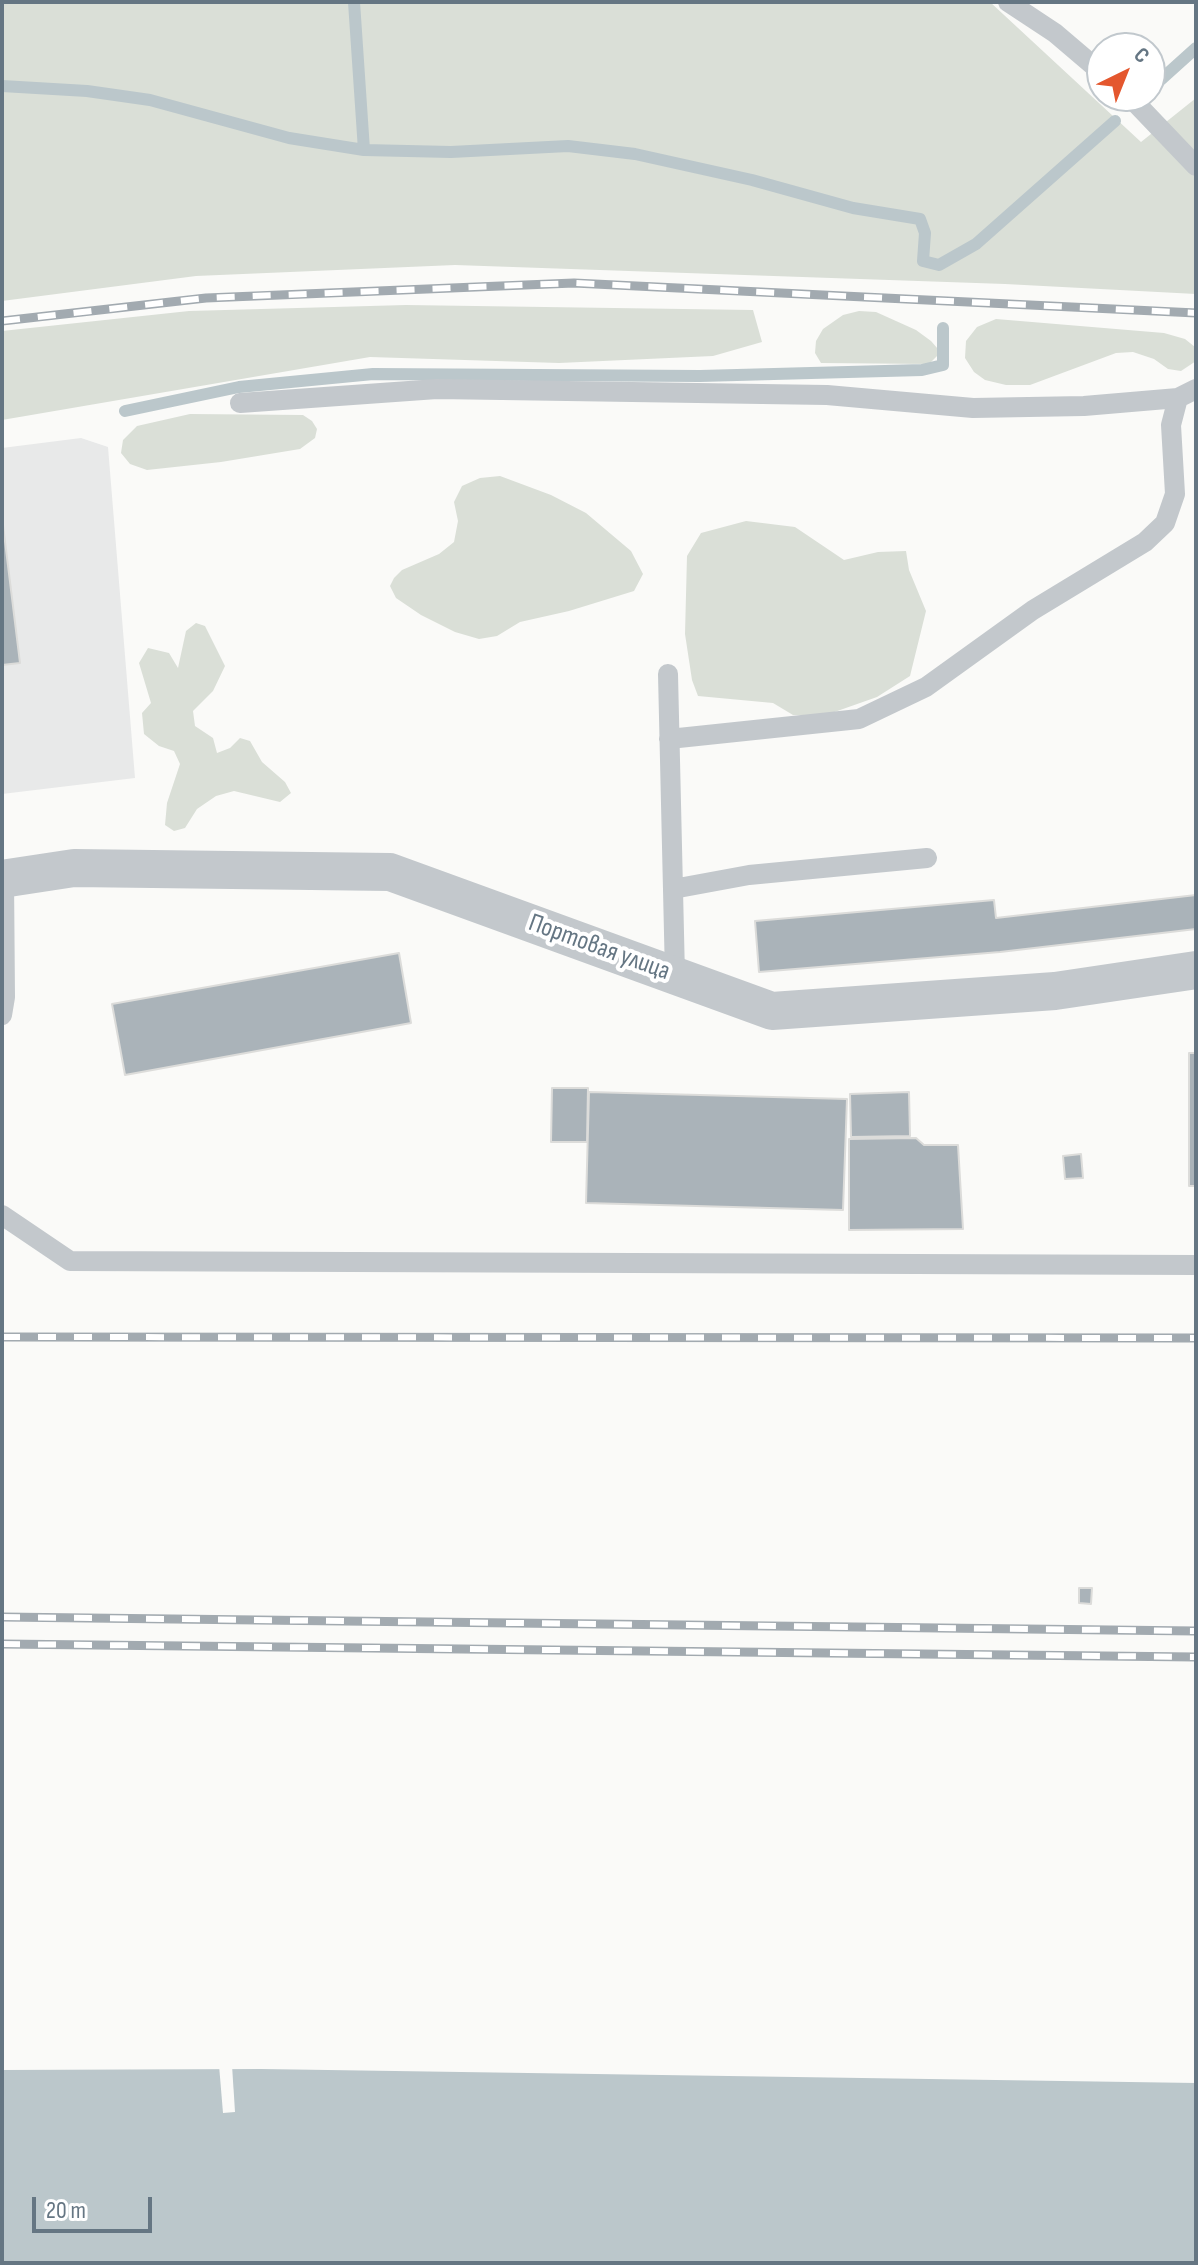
<!DOCTYPE html>
<html>
<head>
<meta charset="utf-8">
<style>
	body { margin:0 }
	#map { position:relative; width:1198px; height:2265px; overflow:hidden; background:#fafaf8; font-family:"Sofia Sans Condensed",sans-serif }
	canvas { display:block }
	.frame { position:absolute; inset:0; border:4px solid #657683; pointer-events:none }
	.north { position:absolute; left:1086px; top:32px; width:80px; height:80px; box-sizing:border-box; background:#fff; border:2px solid #c1c8cd; border-radius:50%; rotate:43deg; font-size:22px; font-weight:700; line-height:32px; text-align:center; color:#657683 }
	.north::after { content:''; display:block; margin:auto; width:28px; height:36px; background:#e4572e; clip-path:polygon(50% 0,100% 100%,50% 72%,0 100%) }
	.scale { position:absolute; left:32px; top:2197px; width:120px; height:36px; box-sizing:border-box; border:4px solid #657683; border-top:0; padding-left:10px; font-size:24px; line-height:28px; white-space:nowrap; color:#657683; -webkit-text-stroke:6px #fff; paint-order:stroke }
</style>
</head>
<body>
<div id="map">
<canvas width="1198" height="2265"></canvas>
<div class="frame"></div>
<div class="north">С</div>
<div class="scale">20 m</div>
</div>
<script>
const ctx = document.querySelector('canvas').getContext('2d');
ctx.lineJoin = 'round';
function paint(path, color) { ctx.fillStyle = color; ctx.fill(path, 'evenodd'); }
const toPath = rows => new Path2D(rows.map(r => 'M' + r).join(''));
function trace(path, color, width, dash) { ctx.strokeStyle = color; ctx.lineWidth = width; ctx.lineCap = dash ? 'butt' : 'round'; ctx.setLineDash(dash || []); ctx.stroke(path); }
function write(font, color, halo, rows, align = 'center') {
  ctx.font = font + ' "Sofia Sans Condensed",sans-serif'; ctx.lineWidth = 8; ctx.setLineDash([]); ctx.textBaseline = 'middle'; ctx.strokeStyle = halo; ctx.fillStyle = color; for (const [text, x, y, turn = 0] of rows) {
    ctx.save(); ctx.translate(x, y); ctx.rotate((+turn || 0) * Math.PI / 180); ctx.textAlign = isNaN(turn) ? turn : align; if (halo) ctx.strokeText(text, 0, 0); ctx.fillText(text, 0, 0); ctx.restore();
  }
}
paint(toPath([
	[81,438,108,447,135,778,2,794,2,448]
]), '#e8e9e9');
paint(toPath([
	[2,2,990,2,1141,142,1196,98,1196,294,1005,284,455,265,196,276,2,301],
	[406,305,753,310,762,342,713,356,559,363,370,357,2,420,2,331,189,311],
	[859,311,876,312,916,330,931,341,938,349,938,355,929,364,821,363,815,353,816,341,823,329,843,315],
	[996,319,1164,333,1185,339,1195,347,1196,361,1181,371,1168,369,1154,359,1133,352,1116,353,1030,385,1006,385,985,380,974,372,965,358,966,341,977,327],
	[190,414,303,415,312,421,317,429,315,438,300,449,221,462,147,470,130,464,121,453,123,440,137,426],
	[500,476,551,495,586,513,631,551,643,574,634,591,569,611,520,622,497,636,479,639,455,632,421,615,396,598,390,586,394,578,402,570,439,554,454,542,458,521,454,502,462,486,480,478],
	[746,521,795,527,844,560,878,552,906,551,909,570,926,611,910,676,877,697,826,715,793,715,773,703,698,696,692,680,685,634,687,556,701,533],
	[196,623,205,626,225,666,213,691,193,711,195,726,213,738,217,753,230,748,240,738,250,741,262,762,285,782,291,793,280,802,234,791,216,796,197,809,185,828,174,831,165,825,167,803,180,764,174,751,159,746,144,734,142,713,151,703,139,663,148,648,169,653,178,668,186,631]
]), '#dadfd7');
paint(toPath([
	[261,2069,1196,2083,1196,2263,2,2263,2,2070]
]), '#bbc7cb');
paint(toPath([
	[219,2065,232,2065,235,2112,223,2113]
]), '#fafaf8');
trace(toPath([
	[354,2,364,150],
	[1156,84,1196,48],
	[2,86,87,91,150,100,289,138,364,150,451,152,568,146,635,154,752,180,853,208,920,219,925,233,923,261,939,265,976,244,1115,121],
	[125,411,239,387,373,374,700,376,922,370,943,365,943,328]
]), '#bbc7cb', 12);
const building = toPath([
	[2,517,20,663,2,665,2,517],
	[1196,895,1196,929,1000,952,759,972,755,921,994,900,996,918,1196,895],
	[399,953,411,1023,125,1075,112,1004,399,953],
	[1189,1053,1196,1053,1196,1186,1189,1186,1189,1053],
	[552,1088,588,1088,587,1142,551,1142,552,1088],
	[589,1092,847,1099,843,1210,586,1203,589,1092],
	[909,1092,910,1136,851,1137,850,1094,909,1092],
	[916,1138,924,1145,958,1145,963,1229,849,1230,849,1139,916,1138],
	[1081,1154,1083,1178,1065,1179,1063,1156,1081,1154],
	[1079,1588,1092,1588,1091,1604,1079,1603,1079,1588]
]);
paint(building, '#aab3b9');
trace(building, '#dcdcda', 2);
trace(toPath([
	[1008,2,1055,33,1102,73],
	[1129,96,1196,166],
	[240,403,437,389,827,395,973,408,1084,406,1178,398],
	[668,674,675,976],
	[669,739,859,719,926,687,1033,610,1145,542,1165,523,1175,494,1171,425,1178,398,1196,389],
	[673,889,749,875,927,858],
	[2,1015,5,997,4,878],
	[2,1215,70,1261,1196,1265]
]), '#c3c8cc', 20);
trace(toPath([
	[2,879,74,868,390,872,772,1011,1055,991,1196,970]
]), '#c3c8cc', 38);
const rail = toPath([
	[2,321,206,298,574,283,1196,313],
	[2,1337,1196,1338],
	[2,1617,1196,1631],
	[2,1644,1196,1657]
]);
trace(rail, '#a2aab0', 9);
trace(rail, '#fff', 6, [18]);
write('26px', '#657683', '#fff', [
	["Портовая улица",599,948,20]
]);
</script>
</body>
</html>
